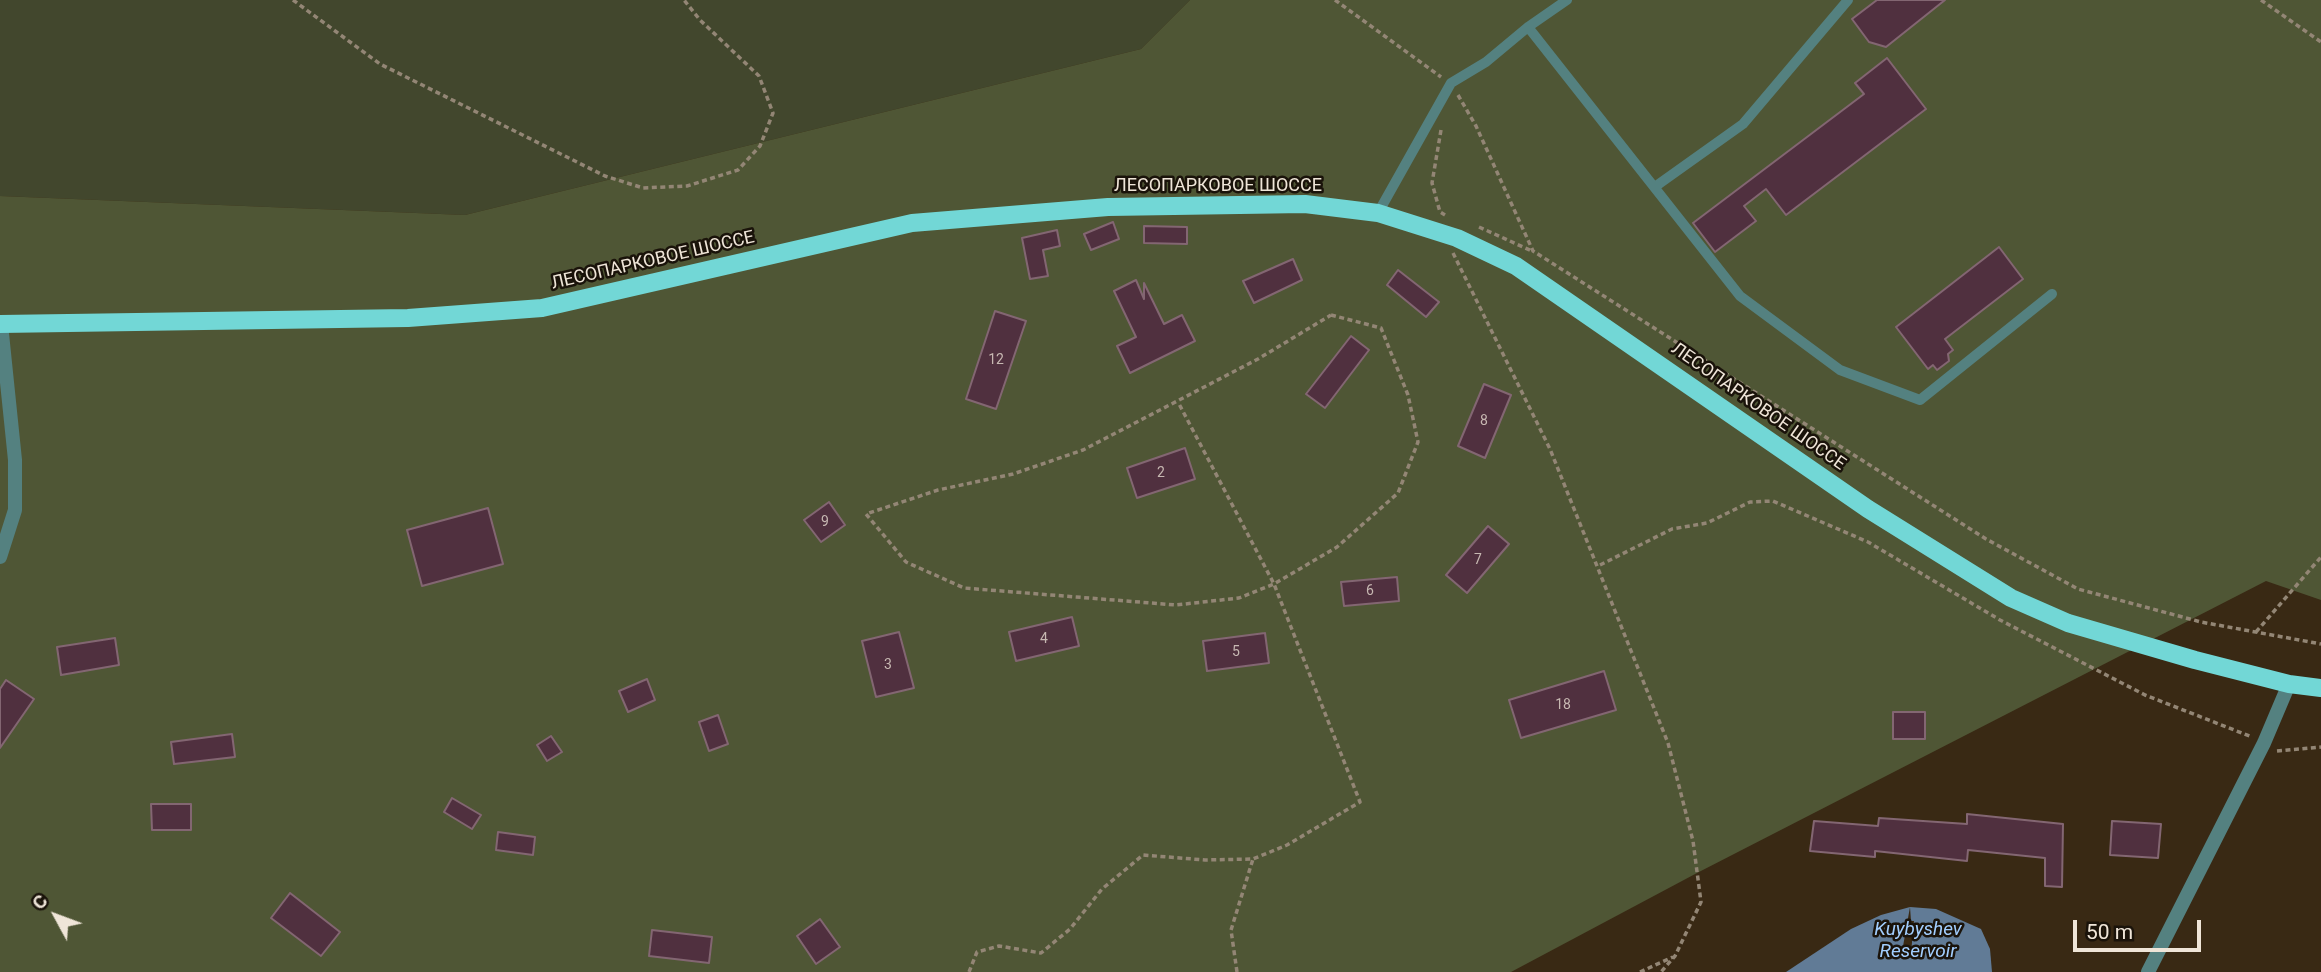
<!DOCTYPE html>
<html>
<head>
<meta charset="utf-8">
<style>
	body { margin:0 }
	#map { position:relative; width:2321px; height:972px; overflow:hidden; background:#392914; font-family:Roboto,sans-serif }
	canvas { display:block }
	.north { position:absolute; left:21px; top:881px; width:70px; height:70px; -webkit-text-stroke:5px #1a130a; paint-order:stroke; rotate:311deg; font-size:19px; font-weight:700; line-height:28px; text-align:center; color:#efe5d8 }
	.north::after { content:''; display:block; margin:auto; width:24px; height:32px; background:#efe5d8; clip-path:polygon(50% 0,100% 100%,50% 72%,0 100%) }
	.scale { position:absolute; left:2073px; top:920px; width:128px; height:32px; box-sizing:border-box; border:4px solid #efe5d8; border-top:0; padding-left:9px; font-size:21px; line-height:24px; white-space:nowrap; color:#efe5d8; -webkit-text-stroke:5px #1a130a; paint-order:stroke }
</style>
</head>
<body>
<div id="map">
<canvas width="2321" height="972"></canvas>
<div class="north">С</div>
<div class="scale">50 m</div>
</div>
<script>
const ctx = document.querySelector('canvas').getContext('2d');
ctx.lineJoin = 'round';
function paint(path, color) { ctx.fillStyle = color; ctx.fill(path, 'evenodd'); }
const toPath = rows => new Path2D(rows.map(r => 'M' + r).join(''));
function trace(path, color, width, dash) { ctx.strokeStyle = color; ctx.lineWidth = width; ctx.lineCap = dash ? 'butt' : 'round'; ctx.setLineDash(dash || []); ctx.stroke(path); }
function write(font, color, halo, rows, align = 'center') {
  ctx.font = font + ' Roboto,sans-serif'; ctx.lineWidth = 5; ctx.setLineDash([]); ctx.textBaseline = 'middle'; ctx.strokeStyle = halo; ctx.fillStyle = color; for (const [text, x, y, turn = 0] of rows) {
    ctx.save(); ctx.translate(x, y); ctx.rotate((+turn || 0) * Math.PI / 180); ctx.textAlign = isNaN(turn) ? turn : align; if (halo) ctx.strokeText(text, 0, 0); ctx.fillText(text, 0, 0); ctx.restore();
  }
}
paint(toPath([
	[0,0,1190,0,1141,49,465,215,0,196]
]), '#42472d');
paint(toPath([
	[1190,0,2321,0,2321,600,2266,581,1697,873,1511,972,0,972,0,196,465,215,1141,49]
]), '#4f5635');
paint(toPath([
	[1910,907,1936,909,1981,929,1990,949,1992,972,1786,972,1851,929,1881,915]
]), '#617b96');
paint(toPath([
	[1910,907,1911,921,1914,921,1911,953,1902,952]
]), '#392914');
const building = toPath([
	[1877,0,1945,0,1886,47,1869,42,1852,19,1877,0],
	[1887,58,1926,109,1786,215,1766,189,1744,206,1756,221,1715,252,1693,223,1864,94,1855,83,1887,58],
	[1113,222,1119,239,1091,250,1084,234,1113,222],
	[1144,226,1187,227,1187,244,1144,243,1144,226],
	[1057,230,1060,246,1043,250,1048,276,1030,279,1022,238,1057,230],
	[1999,247,2023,279,1945,339,1953,350,1948,354,1949,361,1937,370,1933,365,1928,369,1896,327,1999,247],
	[1293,259,1302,280,1254,303,1243,281,1293,259],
	[1398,270,1439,302,1426,317,1387,285,1398,270],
	[1136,280,1144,299,1144,283,1164,324,1182,315,1195,341,1130,373,1117,346,1136,337,1114,291,1136,280],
	[995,311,1026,321,996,409,966,399,995,311],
	[1351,336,1369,350,1325,408,1306,394,1351,336],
	[1484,384,1511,395,1485,458,1458,446,1484,384],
	[1185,448,1195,479,1137,498,1127,468,1185,448],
	[829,502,845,525,821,542,804,520,829,502],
	[488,508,503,564,422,586,407,530,488,508],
	[1488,526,1509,544,1467,593,1446,575,1488,526],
	[1397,577,1399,601,1344,606,1341,582,1397,577],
	[1072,617,1079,646,1016,661,1009,632,1072,617],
	[899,632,914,688,876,697,862,641,899,632],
	[1265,633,1269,663,1207,671,1203,641,1265,633],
	[115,638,119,665,61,675,57,647,115,638],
	[1604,671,1616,710,1521,738,1509,700,1604,671],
	[647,679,655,700,628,712,619,691,647,679],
	[6,680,34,699,0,748,0,689,6,680],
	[1893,712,1925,712,1925,739,1893,739,1893,712],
	[718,715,728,744,709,751,699,722,718,715],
	[232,734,235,757,174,764,171,742,232,734],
	[551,736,562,752,547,761,537,745,551,736],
	[452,798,481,815,472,829,444,812,452,798],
	[151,804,191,804,191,830,152,830,151,804],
	[1967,814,2063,824,2062,887,2045,886,2045,858,1968,850,1967,861,1875,851,1875,857,1810,851,1814,821,1878,826,1879,818,1967,824,1967,814],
	[2112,821,2161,824,2158,858,2110,855,2112,821],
	[498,832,535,837,533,855,496,850,498,832],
	[290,893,340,932,321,956,271,918,290,893],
	[820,919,840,947,816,964,797,936,820,919],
	[652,930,712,937,709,963,649,956,652,930]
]);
paint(building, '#50303f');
trace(building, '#836672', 2);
trace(toPath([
	[293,0,380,64,605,176,643,188,687,186,738,170,760,146,773,113,759,76,700,20,684,0],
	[1335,0,1441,77],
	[2261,0,2321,42],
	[1458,95,1476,126,1533,251,1986,539,2078,589,2201,622,2321,644],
	[1441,130,1432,183,1440,212,1445,215],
	[1479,227,1532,251],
	[1453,253,1550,449,1668,743,1693,841,1701,902,1675,956,1661,972],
	[1331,315,1381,328,1408,395,1418,442,1398,493,1337,547,1274,584,1239,598,1176,605,964,588,906,562,866,514,938,490,1013,474,1083,450,1258,359,1331,315],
	[1600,565,1672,529,1707,523,1750,502,1773,501,1868,542,2000,620,2145,695,2252,737],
	[2256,632,2321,557],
	[2277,751,2321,747],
	[969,972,977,952,999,946,1041,953,1070,929,1102,889,1143,855,1205,860,1253,859,1287,845,1360,802,1274,584,1178,402],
	[1237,972,1231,930,1253,859],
	[1640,972,1673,957]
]), '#938675', 3.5, [5, 3.5]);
trace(toPath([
	[1528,27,1740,296,1840,370,1920,400,2052,294],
	[1656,186,1743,124,1848,0],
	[1378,213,1451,83,1486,62,1528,27,1567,0]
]), '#548180', 10);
trace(toPath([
	[0,557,15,510,15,460,1,324],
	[2148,972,2264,743,2289,684]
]), '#548180', 14);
trace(toPath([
	[0,324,408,318,542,308,912,223,1108,207,1305,204,1378,213,1457,238,1516,266,1868,509,2011,598,2068,623,2195,660,2289,684,2321,688]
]), '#72d7d6', 18);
write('14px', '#c7b8b2', null, [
	["12",996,360],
	["8",1484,421],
	["2",1161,473],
	["9",825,522],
	["7",1478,560],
	["6",1370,591],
	["4",1044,639],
	["5",1236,652],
	["3",888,665],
	["18",1563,705]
]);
write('18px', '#efe5d8', '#1a130a', [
	["ЛЕСОПАРКОВОЕ ШОССЕ",1218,186],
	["ЛЕСОПАРКОВОЕ ШОССЕ",653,261,-13],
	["ЛЕСОПАРКОВОЕ ШОССЕ",1758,407,35]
]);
write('italic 19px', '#a2cefe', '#1a130a', [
	["Kuybyshev",1918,930],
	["Reservoir",1918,952]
]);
</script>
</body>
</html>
